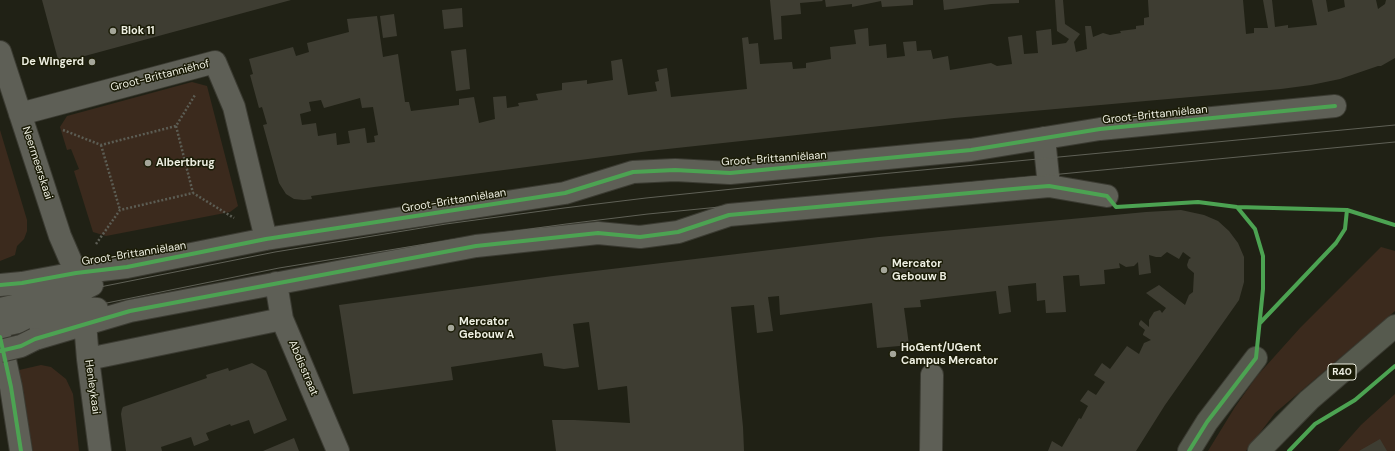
<!DOCTYPE html>
<html>
<head>
<meta charset="utf-8">
<style>
	body { margin:0 }
	canvas { display:block; background:#202115 }
</style>
</head>
<body>
<canvas width="1395" height="451"></canvas>
<script>
const ctx = document.querySelector('canvas').getContext('2d');
ctx.lineJoin = 'round';
function paint(path, color) { ctx.fillStyle = color; ctx.fill(path, 'evenodd'); }
const toPath = rows => new Path2D(rows.map(r => 'M' + r).join(''));
function trace(path, color, width, dash) { ctx.strokeStyle = color; ctx.lineWidth = width; ctx.lineCap = dash ? 'butt' : 'round'; ctx.setLineDash(dash || []); ctx.stroke(path); }
function write(font, color, halo, rows, align = 'center') {
  ctx.font = font + ' "DM Sans",sans-serif'; ctx.lineWidth = 3; ctx.setLineDash([]); ctx.textBaseline = 'middle'; ctx.strokeStyle = halo; ctx.fillStyle = color; for (const [text, x, y, turn = 0] of rows) {
    ctx.save(); ctx.translate(x, y); ctx.rotate((+turn || 0) * Math.PI / 180); ctx.textAlign = isNaN(turn) ? turn : align; if (halo) ctx.strokeText(text, 0, 0); ctx.fillText(text, 0, 0); ctx.restore();
  }
}
paint(toPath([
	[192,82,207,86,238,206,230,212,106,236,93,232,74,171,79,169,71,149,67,150,60,127,67,116],
	[0,130,27,220,27,231,24,239,17,246,15,255,0,261],
	[1381,247,1395,251,1395,311,1275,413,1246,451,1208,451,1235,407,1257,376,1300,328],
	[41,365,51,367,66,379,73,394,79,451,33,451,22,394,15,371],
	[1395,394,1395,451,1338,451,1361,425]
]), '#3b2a1d');
paint(toPath([
	[42,0,291,0,59,63],
	[770,0,822,0,823,1,800,3,801,14,781,16,782,39,774,40],
	[825,0,913,0,913,5,882,7,881,1,852,7,852,4,826,7],
	[943,0,1019,0,1019,3,991,4,944,10],
	[1055,0,1063,0,1065,24,1080,34,1074,42,1076,52,1087,49,1085,26,1091,26,1093,37,1103,33,1110,35,1121,33,1120,31,1136,29,1136,26,1144,25,1144,18,1149,17,1148,0,1243,0,1246,34,1254,33,1254,28,1268,28,1263,0,1272,0,1275,27,1288,25,1288,28,1317,25,1312,0,1326,0,1328,12,1345,7,1344,0,1376,0,1378,9,1385,4,1386,0,1395,0,1395,58,1381,66,1378,66,1340,79,1311,85,1281,89,954,118,649,151,374,187,311,196,312,199,304,200,294,199,286,194,279,183,263,125,267,124,262,107,259,108,250,75,253,74,249,59,293,47,296,56,309,52,307,43,349,32,347,19,377,16,383,57,398,54,405,102,409,102,411,111,459,105,459,99,474,97,479,123,495,119,493,97,506,96,507,108,519,106,518,103,538,100,536,94,562,90,562,83,587,80,587,84,613,80,611,61,622,59,628,95,657,91,655,82,659,81,657,70,667,68,671,97,747,89,742,38,748,37,749,44,758,43,760,64,792,62,793,69,806,68,806,63,831,59,830,47,856,44,854,30,868,28,869,46,886,44,887,58,905,56,903,42,916,41,917,51,931,50,933,59,948,56,950,70,991,63,997,66,1012,64,1008,37,1022,35,1024,54,1038,53,1036,31,1051,29,1052,45,1066,43,1069,39,1057,31],
	[360,98,362,108,373,107,378,135,374,136,375,142,367,143,365,128,348,131,350,143,337,145,336,133,318,136,316,123,302,125,300,114,311,111,309,102,321,100,324,108],
	[462,8,463,27,444,29,442,10],
	[394,14,397,36,383,38,380,16],
	[466,49,470,89,456,91,451,51],
	[1181,210,1204,215,1218,221,1229,231,1238,243,1244,257,1244,282,1239,300,1165,405,1136,451,1048,451,1052,441,1062,447,1079,418,1081,419,1088,406,1080,401,1088,390,1096,395,1105,382,1094,375,1102,363,1110,369,1127,346,1139,354,1144,343,1151,340,1143,335,1143,334,1145,330,1139,325,1139,323,1141,320,1149,327,1149,320,1154,312,1160,310,1162,313,1166,308,1146,293,1159,285,1185,305,1189,295,1193,292,1194,273,1188,268,1187,265,1189,259,1191,258,1183,252,1179,259,1167,252,1161,257,1156,257,1149,255,1151,273,1139,275,1138,262,1134,266,1126,267,1119,263,1120,268,1104,270,1105,284,1080,286,1079,275,1063,276,1066,312,1046,313,1045,300,1037,301,1036,283,1008,286,1011,312,999,314,996,291,920,300,921,307,904,308,909,345,899,346,877,348,872,303,780,315,779,296,768,297,773,331,757,333,754,305,731,307,743,427,744,451,556,451,552,420,574,420,630,423,627,386,598,390,589,322,573,324,579,367,564,369,544,366,542,353,451,367,453,380,353,394,339,305,553,276,879,237,1146,212],
	[252,363,266,371,287,420,254,434,249,420,231,426,230,424,206,433,209,440,194,446,191,437,161,447,162,451,126,451,121,414,122,409,123,407,207,378,206,375,228,368,229,371],
	[294,438,299,451,263,451],
	[1380,439,1387,451,1359,451]
]), '#3e3d32');
const minor = toPath([
	[0,52,60,236,76,273,85,323,88,359,100,451],
	[20,114,215,62,234,107,266,239],
	[1044,138,1049,186],
	[276,283,282,319,338,451],
	[0,285,22,283,76,273,127,267,266,239,565,193,633,172,675,170,730,173,971,150,1100,129,1335,106],
	[0,309,80,291,92,285],
	[0,326,82,308,97,309],
	[0,337,11,387,21,451],
	[35,339,130,311,476,246,598,233,640,237,678,232,729,215,1049,186,1107,196],
	[88,359,282,319],
	[931,451,932,375]
]);
const major = toPath([
	[1189,451,1207,422,1256,358],
	[1259,451,1309,400,1395,326]
]);
trace(minor, '#3b3b32', 24);
trace(major, '#3b3b32', 24);
trace(toPath([
	[176,126,193,193],
	[63,130,101,145,176,126,195,95],
	[101,145,120,210],
	[96,244,120,210,193,193,234,218]
]), '#5c5d54', 2.5, [2, 2]);
trace(minor, '#5e5f56', 22);
trace(major, '#565a4e', 22);
trace(toPath([
	[80,291,275,252,446,224,564,208,646,198,849,177,1395,125],
	[82,308,279,268,451,240,566,224,648,214,852,194,1395,142]
]), '#5f6056', 1);
const minorBridge = toPath([
	[0,351,21,346,35,339]
]);
trace(minorBridge, '#3b3b32', 24, []);
trace(minorBridge, '#5e5f56', 22);
trace(toPath([
	[0,285,22,283,76,273,127,267,266,239,565,193,633,172,675,170,730,173,971,150,1100,129,1335,106],
	[1260,323,1336,243,1345,229,1347,210],
	[0,337,11,387,21,451],
	[0,351,21,346,35,339,130,311,476,246,598,233,640,237,678,232,729,215,1024,188,1049,186,1107,196,1116,207,1198,202,1237,207,1347,210,1395,225],
	[1189,451,1207,422,1256,358,1263,289,1263,256,1255,229,1237,207],
	[1289,451,1315,424,1355,400,1395,366]
]), '#4ca352', 4);
for (const [x, y, r, color] of [
	[113,31,4,"#a5a69a"],
	[92,62,4,"#a5a69a"],
	[148,163,4,"#a5a69a"],
	[884,270,4,"#a5a69a"],
	[451,328,4,"#a5a69a"],
	[893,354,4,"#a5a69a"]
]) { const dot = new Path2D(); dot.arc(x, y, r, 0, 2 * Math.PI); ctx.fillStyle = color; ctx.fill(dot); trace(dot, '#1b1c07', 1.5); }
for (const [x, y, w] of [
	[1342,372,28]
]) { const box = new Path2D(); box.roundRect(x - w / 2, y - 8, w, 16, 3); ctx.fillStyle = '#1b1c07'; ctx.fill(box); trace(box, '#edeee1', 1); }
write('bold 10px', '#edeee1', null, [
	["R40",1342,372]
]);
write('bold 11px', '#edeee1', '#1b1c07', [
	["Blok 11",121,31],
	["De Wingerd",84,62,"right"],
	["Albertbrug",156,163],
	["Mercator",892,264],
	["Gebouw B",892,277],
	["Mercator",459,322],
	["Gebouw A",459,335],
	["HoGent/UGent",901,348],
	["Campus Mercator",901,361]
], 'left');
write('11px', '#edeee1', '#1b1c07', [
	["Groot-Brittanniëhof",160,76,-14],
	["Groot-Brittanniëlaan",1155,115,-6],
	["Groot-Brittanniëlaan",774,159,-4],
	["Neermeerskaai",37,163,72],
	["Groot-Brittanniëlaan",454,201,-9],
	["Groot-Brittanniëlaan",134,254,-9],
	["Abdisstraat",303,368,67],
	["Henleykaai",92,387,82]
]);
</script>
</body>
</html>
